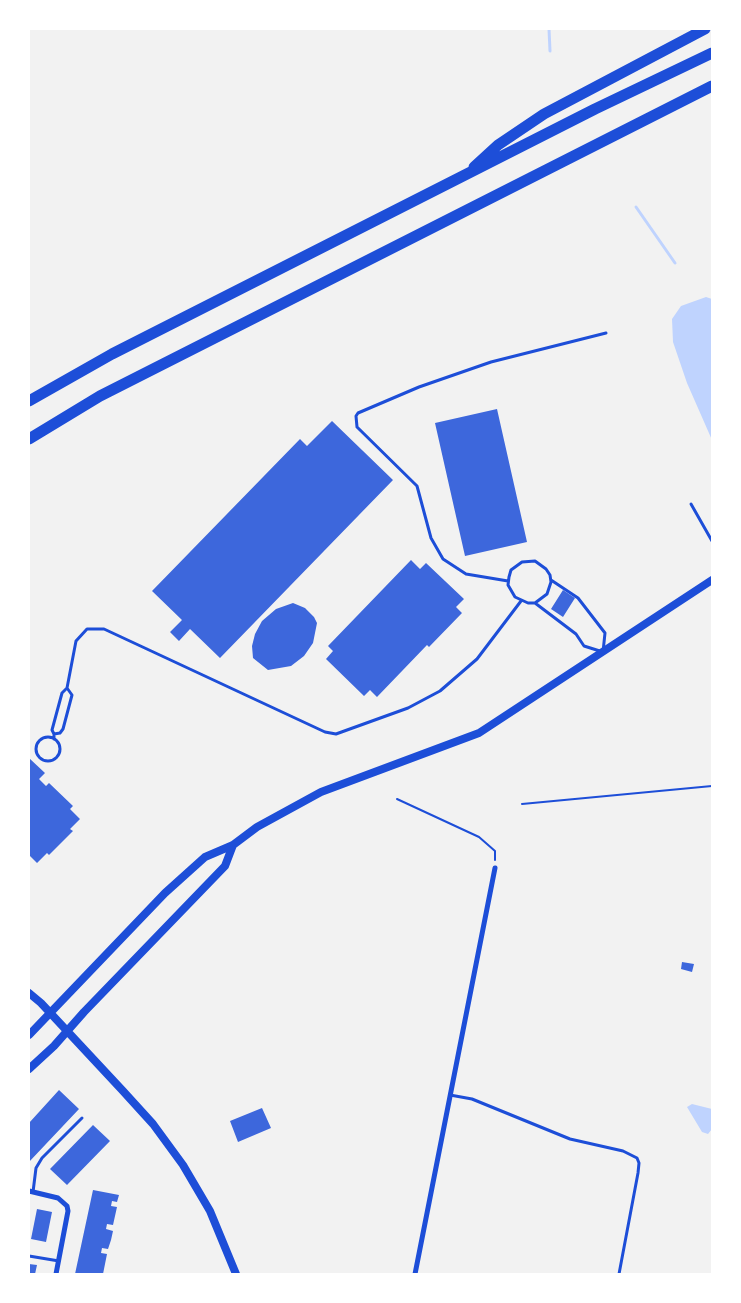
<!DOCTYPE html>
<html>
<head>
<meta charset="utf-8">
<style>
	body { margin:0 }
	#map { position:relative; width:741px; height:1303px; overflow:hidden; background:#f2f2f2; font-family:Commissioner,sans-serif }
	canvas { display:block }
	.frame { position:absolute; inset:0; border:30px solid #fff; pointer-events:none }
</style>
</head>
<body>
<div id="map">
<canvas width="741" height="1303"></canvas>
<div class="frame"></div>
</div>
<script>
const ctx = document.querySelector('canvas').getContext('2d');
ctx.lineJoin = 'round';
function paint(path, color) { ctx.fillStyle = color; ctx.fill(path, 'evenodd'); }
const toPath = rows => new Path2D(rows.map(r => 'M' + r).join(''));
function trace(path, color, width, dash) { ctx.strokeStyle = color; ctx.lineWidth = width; ctx.lineCap = dash ? 'butt' : 'round'; ctx.setLineDash(dash || []); ctx.stroke(path); }
paint(toPath([
	[706,297,712,299,712,440,687,383,673,342,672,319,681,306],
	[692,1104,712,1109,712,1129,708,1134,702,1132,687,1107]
]), '#bfd3fe');
trace(toPath([
	[549,29,550,51],
	[636,207,675,263]
]), '#bfd3fe', 3);
paint(toPath([
	[497,409,527,542,465,556,435,423],
	[332,421,393,480,220,658,190,629,179,641,170,632,182,620,152,591,300,439,307,446],
	[411,560,420,569,426,563,464,599,456,607,462,613,429,647,427,645,377,697,370,690,364,696,326,659,333,651,328,646],
	[563,590,575,598,563,617,551,609],
	[293,603,305,608,314,617,317,623,313,643,304,656,291,666,268,670,253,658,252,646,255,634,262,621,276,609],
	[29,758,45,773,39,779,46,786,49,783,73,806,70,809,80,819,70,829,73,831,49,855,47,853,37,863,29,855],
	[682,962,694,964,692,972,681,969],
	[59,1090,79,1109,29,1162,29,1123],
	[262,1108,271,1128,238,1142,230,1121],
	[93,1125,110,1141,67,1185,50,1169],
	[93,1190,119,1195,117,1202,112,1201,111,1206,117,1207,113,1225,107,1224,106,1229,113,1231,111,1240,108,1249,102,1248,101,1253,107,1254,103,1274,75,1274],
	[37,1209,52,1212,46,1242,31,1239],
	[29,1264,37,1265,35,1274,29,1274]
]), '#3d67dc');
trace(toPath([
	[397,799,479,837,495,851,495,860],
	[522,804,712,786]
]), '#1d4ed8', 2);
trace(toPath([
	[691,504,712,541],
	[508,581,466,574,443,559,431,538,417,486,357,427,356,416,358,413,419,387,491,362,606,333],
	[535,603,547,594,551,582,550,575,546,569,535,561,522,562,511,570,509,577,508,585,515,597,528,603,535,603,576,634,584,646,603,652,605,633,578,598,551,580],
	[54,734,60,733,63,729,72,695,67,688],
	'36 749a12 12 0 1 1 24 0a12 12 0 1 1-24 0Z',
	[54,739,54,734,52,730,62,693,67,688,76,641,87,629,104,629,325,732,336,734,408,708,440,691,477,659,521,601],
	[450,1095,472,1099,570,1139,623,1151,637,1158,639,1163,638,1173,619,1274],
	[33,1192,36,1168,42,1158,82,1118],
	[29,1256,59,1261]
]), '#1d4ed8', 3);
trace(toPath([
	[29,1191,58,1198,67,1206,68,1211,56,1274],
	[415,1274,495,868]
]), '#1d4ed8', 5);
trace(toPath([
	[29,993,41,1003,123,1091,153,1124,183,1165,210,1211,236,1274],
	[29,1035,165,893,205,857,233,845,257,827,321,792,479,733,712,580],
	[29,1069,54,1046,84,1012,225,866,233,845]
]), '#1d4ed8', 8);
trace(toPath([
	[474,167,498,145,544,114,705,29],
	[29,401,112,354,595,109,712,53],
	[29,439,100,396,712,86]
]), '#1d4ed8', 11);
</script>
</body>
</html>
